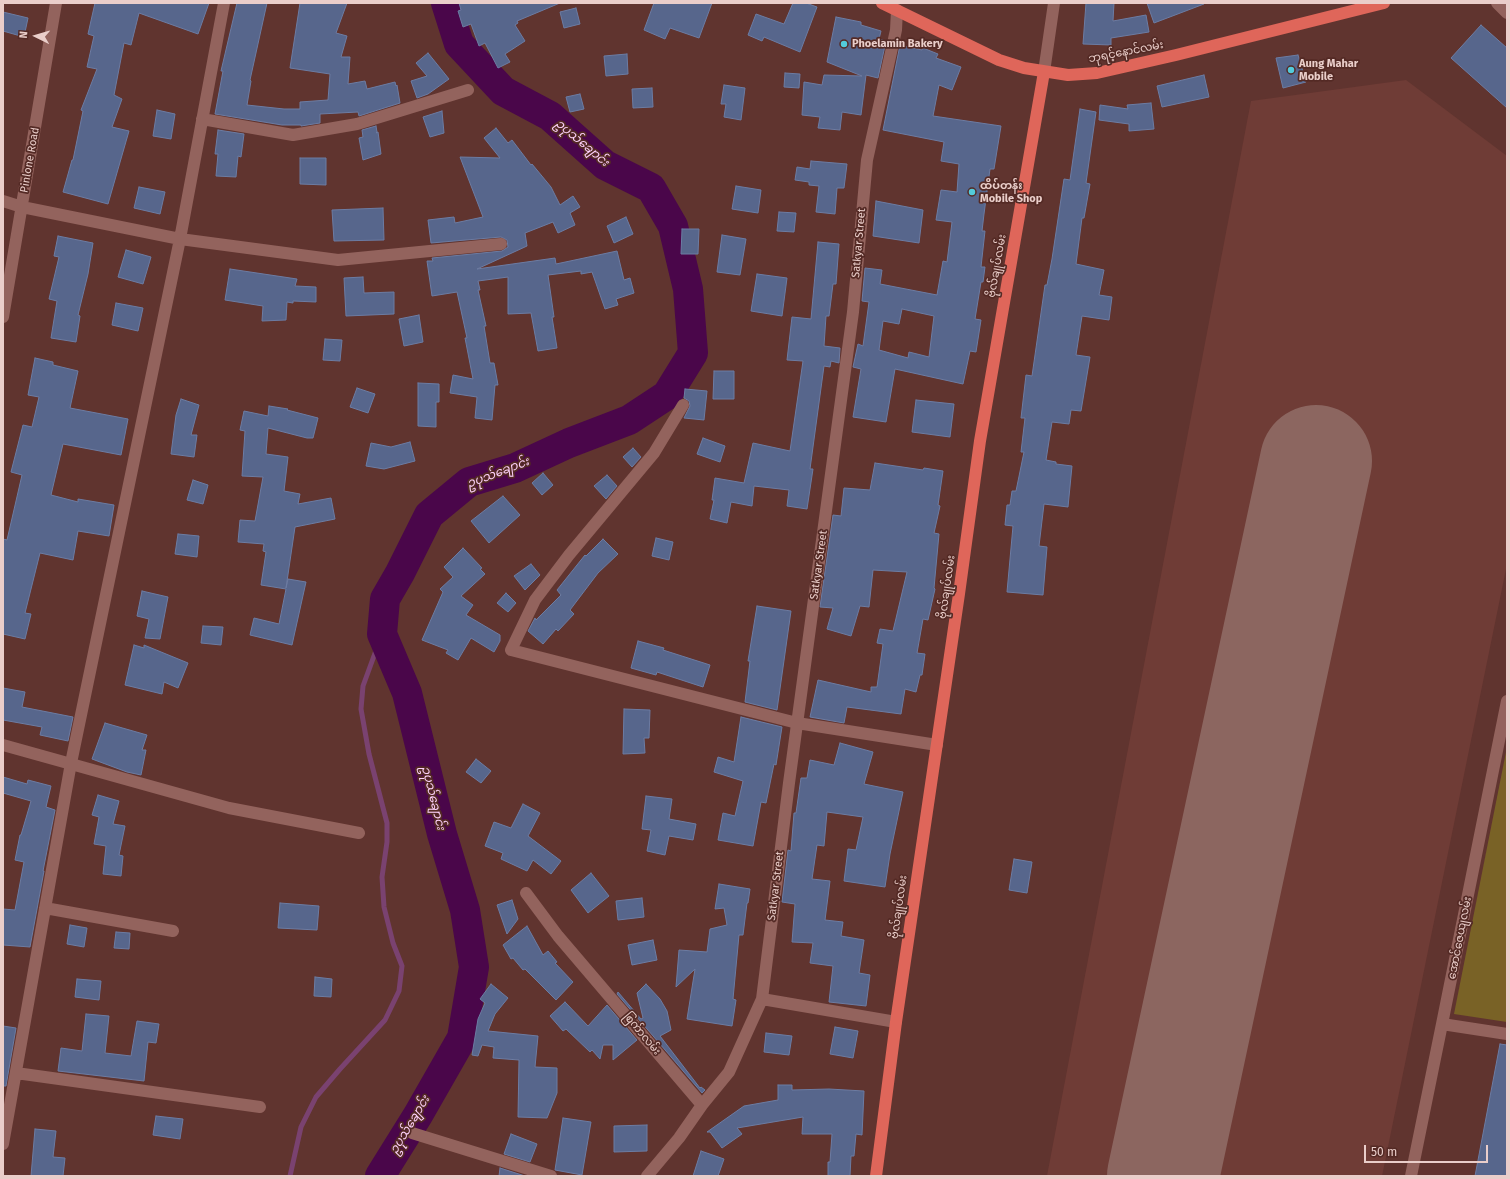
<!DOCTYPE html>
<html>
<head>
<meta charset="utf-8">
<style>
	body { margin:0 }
	#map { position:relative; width:1510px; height:1179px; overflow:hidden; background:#60342f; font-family:"Fira Sans",sans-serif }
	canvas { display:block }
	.frame { position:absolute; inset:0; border:4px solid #eaceca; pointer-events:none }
	.north { position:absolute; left:16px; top:16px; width:40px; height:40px; -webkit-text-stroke:3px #542a25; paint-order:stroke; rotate:275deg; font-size:11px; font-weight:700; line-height:16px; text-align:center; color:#eaceca }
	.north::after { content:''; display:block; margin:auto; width:14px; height:18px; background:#eaceca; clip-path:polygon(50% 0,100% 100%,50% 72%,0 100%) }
	.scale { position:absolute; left:1364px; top:1145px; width:124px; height:18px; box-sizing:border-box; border:2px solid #eaceca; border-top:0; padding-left:5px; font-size:12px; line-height:14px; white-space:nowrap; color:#eaceca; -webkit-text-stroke:3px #542a25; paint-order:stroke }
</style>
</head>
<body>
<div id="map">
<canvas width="1510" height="1179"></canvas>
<div class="frame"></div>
<div class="north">N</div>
<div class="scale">50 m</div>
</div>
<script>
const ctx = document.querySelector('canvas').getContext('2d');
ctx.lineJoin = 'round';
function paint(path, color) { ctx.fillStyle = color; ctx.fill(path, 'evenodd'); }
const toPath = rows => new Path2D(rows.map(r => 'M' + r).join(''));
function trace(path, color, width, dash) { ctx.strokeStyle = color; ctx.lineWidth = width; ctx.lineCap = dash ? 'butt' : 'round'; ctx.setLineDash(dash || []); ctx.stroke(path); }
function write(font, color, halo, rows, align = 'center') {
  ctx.font = font + ' "Fira Sans","Noto Sans Myanmar",sans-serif'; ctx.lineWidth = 3.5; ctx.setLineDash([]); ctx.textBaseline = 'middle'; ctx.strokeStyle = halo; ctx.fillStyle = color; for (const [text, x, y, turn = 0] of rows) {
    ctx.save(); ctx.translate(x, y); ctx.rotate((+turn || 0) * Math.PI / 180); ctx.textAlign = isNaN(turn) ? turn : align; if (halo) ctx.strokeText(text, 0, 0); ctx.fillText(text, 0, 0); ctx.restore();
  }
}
paint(toPath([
	[1406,80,1507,156,1507,564,1382,1176,1047,1176,1251,101]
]), '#6f3c36');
paint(toPath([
	[1507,747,1507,1022,1454,1014]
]), '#796226');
trace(toPath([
	[290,1176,301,1127,316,1097,340,1069,385,1020,399,991,402,966,393,943,384,907,382,877,387,842,387,823,369,754,361,709,363,686,382,634]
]), '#7a4270', 5);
trace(toPath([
	[380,1176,418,1115,462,1038,474,967,465,910,442,834,407,693,382,634,385,599,400,573,429,515,469,482,515,468,569,443,629,420,667,395,693,353,688,289,673,226,651,188,605,165,550,116,503,91,459,44,446,3]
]), '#4a064a', 30);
trace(toPath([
	[1163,1176,1316,461]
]), '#8c6660', 112);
const building = toPath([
	[95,3,209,3,198,34,139,13,131,45,124,43,114,95,122,99,112,127,129,131,108,204,63,192,72,160,73,160,83,111,81,110,97,69,87,67,94,36,88,34,95,3],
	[237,3,267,3,250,80,251,81,247,105,284,109,300,109,300,102,328,100,330,74,290,68,300,3,347,3,336,33,347,36,341,57,350,57,348,84,365,81,367,89,395,82,396,86,397,85,400,103,359,116,358,112,320,114,320,123,301,126,301,125,282,125,215,114,223,71,221,71,237,3],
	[459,3,560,3,517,21,518,23,515,25,525,41,505,54,510,62,498,68,485,43,479,46,471,24,463,27,458,11,461,10,459,3],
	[654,3,712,3,699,38,670,28,665,39,644,30,654,3],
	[793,3,806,3,817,7,800,52,764,37,762,41,748,35,756,14,784,24,793,3],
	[1086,3,1114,3,1113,21,1146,15,1149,32,1111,38,1111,45,1083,44,1086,3],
	[1147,3,1204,3,1204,4,1154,23,1147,3],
	[576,8,580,24,564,28,560,12,576,8],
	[3,12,28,18,24,37,3,31,3,12],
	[836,17,861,22,861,25,881,31,879,39,886,41,878,78,866,75,861,115,842,112,840,130,818,128,820,117,802,115,804,82,822,85,824,75,862,76,827,62,836,17],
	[1481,25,1507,48,1507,108,1451,58,1481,25],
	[900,45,922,50,923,48,938,54,936,58,961,67,952,90,939,85,933,116,1001,126,994,169,990,169,984,214,982,231,985,231,981,267,985,267,983,282,981,282,975,319,981,320,976,352,970,351,963,384,895,369,886,422,853,417,861,369,853,367,858,344,863,346,869,302,862,301,865,268,882,270,880,284,937,295,943,261,947,262,952,222,936,220,941,190,957,192,959,164,941,161,944,142,883,130,900,45],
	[902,309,934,316,929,357,909,352,908,358,879,350,883,321,899,324,902,309],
	[428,53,449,79,428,94,417,98,411,81,427,76,416,63,428,53],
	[627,54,628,74,606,76,604,56,627,54],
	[1298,55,1306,82,1283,88,1276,58,1298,55],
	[785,73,800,74,799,88,784,87,785,73],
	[1204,75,1209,97,1162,107,1157,86,1204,75],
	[724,85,745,88,741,120,724,117,726,104,721,104,724,85],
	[652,88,653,107,633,108,632,89,652,88],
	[580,94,584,109,570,112,566,97,580,94],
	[1151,103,1154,129,1129,131,1129,124,1099,120,1100,105,1128,109,1127,105,1151,103],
	[1080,109,1096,112,1086,183,1090,184,1084,218,1082,218,1076,264,1104,270,1099,295,1112,297,1109,320,1082,316,1076,355,1090,357,1081,411,1071,410,1069,424,1052,422,1046,460,1056,462,1056,464,1072,466,1068,507,1044,504,1039,546,1047,547,1043,595,1007,592,1013,526,1005,525,1007,505,1010,505,1012,491,1016,491,1024,452,1021,452,1025,418,1021,418,1026,375,1032,376,1045,285,1047,285,1052,259,1064,179,1070,180,1080,109],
	[157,110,175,114,171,139,153,136,157,110],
	[442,111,444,133,430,137,423,117,442,111],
	[376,126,377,132,376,133,378,132,381,154,363,160,359,138,363,137,362,130,376,126],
	[496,128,508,143,512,140,531,165,532,164,551,187,560,205,573,196,580,207,570,213,575,225,558,233,553,222,525,233,527,246,477,269,555,258,556,264,617,251,624,280,630,278,634,293,616,299,618,305,605,309,592,272,581,274,581,271,548,275,554,317,552,317,557,348,538,351,531,313,508,314,508,277,478,281,480,290,478,290,486,326,484,326,490,363,494,363,498,385,495,385,492,420,475,418,477,397,450,393,453,375,473,379,465,338,467,338,457,292,432,296,427,261,433,261,432,258,502,251,508,247,507,240,501,237,431,243,428,220,454,217,455,223,483,217,460,157,500,158,484,138,496,128],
	[218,130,244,134,241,157,238,156,236,177,216,176,218,154,215,154,218,130],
	[300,158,326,158,326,185,300,184,300,158],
	[811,161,847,164,844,188,837,188,835,214,816,212,819,186,809,185,809,182,795,180,797,167,810,169,811,161],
	[736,186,761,190,758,213,732,209,736,186],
	[139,187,165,192,160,214,134,208,139,187],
	[876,201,923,210,919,243,873,236,876,201],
	[383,208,384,240,334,241,332,210,383,208],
	[779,212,796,213,794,232,777,231,779,212],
	[626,217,633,234,614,243,607,226,626,217],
	[682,229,699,229,698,254,681,254,682,229],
	[722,235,746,239,740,275,717,272,722,235],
	[58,236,93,243,88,274,78,315,80,316,76,342,51,338,57,301,49,299,59,257,54,256,58,236],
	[818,242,839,244,836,284,833,284,829,316,826,316,824,346,840,348,839,363,831,361,830,367,824,366,810,469,813,469,807,509,787,506,789,490,754,486,752,506,731,502,727,523,710,519,714,500,712,500,715,478,744,483,753,443,790,451,803,361,787,360,792,317,811,319,818,242],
	[126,250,151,257,143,284,118,277,126,250],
	[230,269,297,279,295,286,316,287,316,302,293,301,293,303,287,302,286,320,262,321,263,306,225,300,230,269],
	[757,274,787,278,782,316,751,311,757,274],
	[363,277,364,293,394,292,394,314,346,316,344,278,363,277],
	[116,303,143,308,138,331,112,325,116,303],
	[419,315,423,342,404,346,399,319,419,315],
	[325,339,342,340,340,361,323,360,325,339],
	[35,358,53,362,53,365,78,371,70,408,128,419,121,455,63,444,51,495,78,502,78,499,114,505,109,536,78,531,73,560,40,553,25,613,31,614,25,639,3,634,3,539,7,540,22,475,11,472,23,425,32,427,39,397,28,395,35,358],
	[714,371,734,371,734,399,713,399,714,371],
	[418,383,439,384,439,402,436,402,436,427,418,426,418,383],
	[357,388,375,394,368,413,350,407,357,388],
	[685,389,707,391,704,420,684,418,690,406,689,401,684,398,685,389],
	[181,399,199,405,191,435,197,435,194,457,171,454,176,415,181,399],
	[916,400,954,404,950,437,912,432,916,400],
	[269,406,288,409,287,410,318,418,313,438,307,438,268,428,266,454,288,457,284,491,300,494,298,504,331,498,335,519,295,527,286,588,288,579,306,582,292,645,250,635,254,618,279,624,286,589,261,585,266,552,263,551,264,544,238,542,240,520,255,521,263,477,242,476,245,431,240,430,244,411,268,416,269,406],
	[703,438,725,446,720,462,697,454,703,438],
	[410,442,415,461,384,469,366,466,371,443,391,447,410,442],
	[633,448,641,457,632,467,623,457,633,448],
	[875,463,923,470,924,468,943,471,938,505,940,506,934,533,939,534,934,588,935,589,928,620,923,619,917,653,925,654,922,675,920,675,916,692,905,689,901,714,847,707,844,723,810,717,818,680,871,692,871,687,877,687,883,644,877,643,880,629,893,631,907,572,873,570,869,607,860,606,851,636,827,629,833,608,820,607,833,515,841,516,844,488,870,490,875,463],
	[543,473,553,485,542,495,532,483,543,473],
	[607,475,617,486,606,499,594,486,607,475],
	[193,480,208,485,203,504,187,500,193,480],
	[503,496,520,515,489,543,471,521,503,496],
	[178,534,199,536,197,557,175,554,178,534],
	[656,538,673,542,669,560,652,556,656,538],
	[603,539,618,554,598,573,570,610,574,614,558,631,556,629,543,644,528,631,535,618,536,620,561,595,557,590,585,555,586,556,603,539],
	[463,548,482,568,480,569,485,574,461,596,473,605,466,615,500,635,500,641,494,652,471,638,458,660,446,653,448,650,422,640,443,592,440,589,453,577,444,567,463,548],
	[531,564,540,575,525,590,514,576,531,564],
	[142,591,168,597,160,639,145,638,149,619,137,616,142,591],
	[506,593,516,603,508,612,497,603,506,593],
	[757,606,791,611,777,710,745,702,750,661,748,661,757,606],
	[203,626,223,627,221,645,201,643,203,626],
	[638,641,664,648,663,650,710,665,703,687,657,672,656,675,631,668,638,641],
	[134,645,144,648,144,645,188,663,178,688,164,682,162,694,125,685,134,645],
	[3,688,25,692,22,707,73,717,68,741,40,735,42,727,3,720,3,688],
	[624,709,650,710,649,738,644,738,645,753,623,754,624,709],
	[741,717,782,727,776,765,774,764,766,803,761,802,753,846,718,840,723,813,735,816,743,781,714,772,718,757,734,762,741,717],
	[105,723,147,735,142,750,146,750,141,775,127,772,92,759,105,723],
	[840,743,873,752,864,784,903,792,890,854,885,887,844,881,848,849,856,850,863,817,827,812,824,846,817,845,812,879,830,881,825,920,843,922,841,936,864,940,859,973,870,975,866,1006,829,1002,833,966,810,963,813,943,792,942,795,904,782,902,788,850,791,851,794,813,796,813,801,778,807,778,810,760,834,765,840,743],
	[476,759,491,771,481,783,466,772,476,759],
	[3,777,27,784,28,780,51,786,46,807,55,810,43,871,44,871,30,947,3,945,3,909,15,910,24,862,15,860,20,835,21,835,31,801,3,793,3,777],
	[98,795,119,801,113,824,125,826,119,855,123,856,121,876,103,874,106,846,94,844,99,817,92,815,98,795],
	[646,796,672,799,669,819,696,824,693,840,669,836,665,855,647,851,651,830,642,829,646,796],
	[523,804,540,813,528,836,561,861,551,874,533,860,527,871,501,859,503,853,485,846,494,822,511,828,523,804],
	[1014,859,1032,862,1027,893,1009,890,1014,859],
	[591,873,609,896,588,913,571,890,591,873],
	[719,884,750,889,748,903,747,903,743,935,739,935,733,999,736,1000,732,1026,687,1019,695,969,676,987,679,950,707,952,710,929,727,925,724,908,715,909,719,884],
	[642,898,644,917,618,920,616,901,642,898],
	[512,900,518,919,507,934,497,905,512,900],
	[280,903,319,906,317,930,278,928,280,903],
	[70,925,87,928,84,947,67,944,70,925],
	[527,926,543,955,548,951,557,962,555,963,573,982,556,1000,525,969,523,970,513,958,511,959,503,945,527,926],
	[116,932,130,933,129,949,114,948,116,932],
	[653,940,657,960,632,965,628,945,653,940],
	[315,977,332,979,331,997,314,996,315,977],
	[77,979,101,981,99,1000,75,997,77,979],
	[491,984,508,998,495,1014,488,1031,538,1036,535,1067,557,1068,557,1093,547,1118,518,1117,519,1060,493,1058,494,1047,482,1045,478,1056,472,1055,478,1019,485,1003,480,999,491,984],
	[646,984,660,999,667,1011,671,1030,660,1036,700,1088,701,1087,705,1090,702,1093,617,994,618,992,641,1019,643,1018,637,993,646,984],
	[565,1002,588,1026,607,1005,637,1040,613,1060,613,1045,603,1045,600,1059,592,1050,590,1052,566,1029,563,1031,550,1016,565,1002],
	[86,1014,109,1016,105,1053,131,1056,137,1021,159,1024,156,1043,148,1042,144,1081,58,1071,61,1048,82,1051,86,1014],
	[3,1026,16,1028,6,1086,3,1086,3,1026],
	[835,1027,858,1031,853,1058,830,1054,835,1027],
	[766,1033,792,1036,789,1055,764,1052,766,1033],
	[1500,1044,1507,1045,1507,1176,1475,1176,1500,1044],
	[778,1085,792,1085,792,1090,829,1089,864,1091,862,1135,856,1134,854,1156,851,1156,850,1176,828,1176,828,1162,830,1162,832,1134,802,1134,803,1117,737,1128,742,1134,722,1148,710,1132,707,1132,744,1106,778,1100,778,1085],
	[156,1116,183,1119,180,1139,153,1135,156,1116],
	[563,1118,591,1122,582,1175,555,1170,563,1118],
	[647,1125,647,1151,614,1152,614,1126,647,1125],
	[35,1129,56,1131,53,1157,65,1158,63,1176,31,1176,35,1129],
	[511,1134,537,1144,530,1162,504,1154,511,1134],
	[701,1151,724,1159,718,1176,693,1176,701,1151],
	[500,1168,525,1176,499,1176,500,1168]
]);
paint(building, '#57668c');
trace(building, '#6c7ca3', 1);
trace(toPath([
	[1497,3,1507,13],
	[1044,72,1054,3],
	[202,119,293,135,357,124,468,90],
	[3,201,22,207,180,239,338,260,501,244],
	[3,317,56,3],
	[683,405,654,453,569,555,535,600,511,650,797,723,937,745],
	[3,745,229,808,359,833],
	[526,893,558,936,702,1105,679,1138,647,1176],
	[45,908,173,931],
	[762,999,896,1022],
	[1442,1024,1507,1034],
	[16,1073,260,1107],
	[702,1105,729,1072,762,999,789,783,853,312,867,160,896,30,897,10],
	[412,1133,551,1176],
	[3,1144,71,763,180,239,224,3],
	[1411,1176,1442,1024,1507,701]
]), '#93635d', 12);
trace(toPath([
	[882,3,999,60,1024,68,1068,75,1097,73,1176,55,1384,3],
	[876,1176,896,1022,959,594,980,441,1044,72]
]), '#df665a', 12);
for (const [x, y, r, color] of [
	[844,44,4,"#53cbdb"],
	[1291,70,4,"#53cbdb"],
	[972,192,4,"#53cbdb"]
]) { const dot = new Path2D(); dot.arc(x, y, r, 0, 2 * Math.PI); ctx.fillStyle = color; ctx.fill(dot); trace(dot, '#542a25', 1.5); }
write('bold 11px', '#eaceca', '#542a25', [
	["Phoelamin Bakery",852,44],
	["Aung Mahar",1299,64],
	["Mobile",1299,77],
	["ထိပ်တန်း",980,186],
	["Mobile Shop",980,199]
], 'left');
write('11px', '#eaceca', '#542a25', [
	["ဘုရင့်နောင်လမ်း",1126,52,-11],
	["Pinlone Road",30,160,-80],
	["Satkyar Street",859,243,-85],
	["ဗိုလ်ချုပ်လမ်း",997,266,-80],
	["Satkyar Street",819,565,-82],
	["ဗိုလ်ချုပ်လမ်း",947,587,-82],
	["Satkyar Street",776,886,-83],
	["ဗိုလ်ချုပ်လမ်း",899,907,-82],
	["အောင်ဇေယျလမ်း",1460,938,-79],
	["စြက်ာလမ်း",642,1034,50]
]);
write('italic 12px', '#ffd2fd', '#542a25', [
	["ဥပုသ်ချောင်း",582,143,40],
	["ဥပုသ်ချောင်း",498,473,-21],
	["ဥပုသ်ချောင်း",433,798,76],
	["ဥပုသ်ချောင်း",410,1125,-59]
]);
</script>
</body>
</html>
